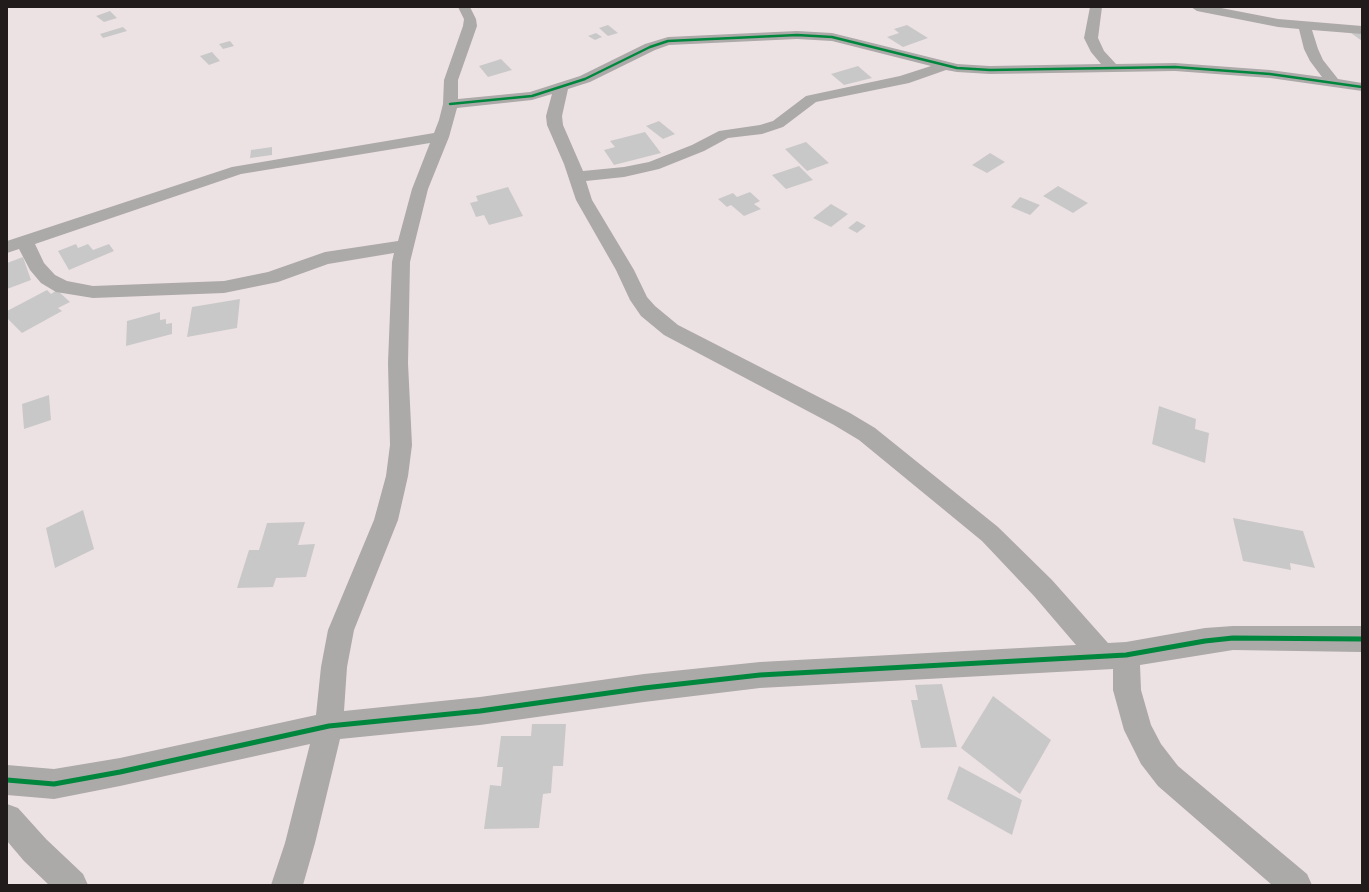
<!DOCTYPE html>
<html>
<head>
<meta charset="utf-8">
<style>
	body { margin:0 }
	#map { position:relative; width:1369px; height:892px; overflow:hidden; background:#ede2e3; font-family:Figtree,sans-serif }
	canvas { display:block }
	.frame { position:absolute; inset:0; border:8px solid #221b1b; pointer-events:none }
</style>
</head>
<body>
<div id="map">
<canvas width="1369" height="892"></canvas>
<div class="frame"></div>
</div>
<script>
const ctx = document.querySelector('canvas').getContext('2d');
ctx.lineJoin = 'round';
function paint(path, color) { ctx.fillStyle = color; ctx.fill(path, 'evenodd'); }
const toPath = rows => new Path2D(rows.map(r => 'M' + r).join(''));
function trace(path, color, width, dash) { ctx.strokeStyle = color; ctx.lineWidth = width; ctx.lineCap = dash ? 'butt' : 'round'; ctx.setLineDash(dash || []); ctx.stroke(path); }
paint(toPath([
	[110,11,117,18,104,22,96,16],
	[608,25,618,33,608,36,599,28],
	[907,25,928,38,903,47,887,37,899,33,894,29],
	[123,27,127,31,103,38,100,34],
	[596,33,602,37,595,40,588,36],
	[1351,33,1362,33,1362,41],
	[230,41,234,46,223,49,219,44],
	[212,52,220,61,209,65,200,56],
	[501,59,512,70,488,77,479,66],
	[858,66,872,78,844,85,831,74],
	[659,121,675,134,663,139,646,126],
	[645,132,661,153,614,165,604,150,615,147,610,141],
	[806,142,829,163,807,171,785,149],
	[272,147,272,155,250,158,251,150],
	[990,153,1005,162,987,173,972,165],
	[799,166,813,180,786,189,772,175],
	[1058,186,1088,203,1073,213,1043,196],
	[508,187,523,216,489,225,484,215,476,217,470,203,478,201,476,196],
	[750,192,760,201,754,204,761,209,744,216,731,205,727,207,718,199,733,193,737,197],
	[1020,197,1040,205,1030,215,1011,207],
	[831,204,848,214,831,227,813,218],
	[857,221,866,226,857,233,848,228],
	[76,244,78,248,88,244,93,250,109,244,114,251,69,270,58,251],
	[23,257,31,280,7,289,7,263],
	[47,290,51,294,57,290,70,302,58,308,62,311,22,333,7,318,7,311],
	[240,299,237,328,187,337,192,307],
	[160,312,160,320,166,319,166,324,172,323,172,334,126,346,127,321],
	[49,395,51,420,24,429,22,404],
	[1159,406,1196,419,1195,429,1209,433,1205,463,1152,444],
	[83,510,94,549,55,568,46,528],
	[1233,518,1303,531,1315,568,1290,563,1291,570,1243,561],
	[305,522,298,545,315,544,306,577,276,578,273,587,237,588,249,550,259,550,267,523],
	[942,684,957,747,921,748,911,700,918,700,915,685],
	[993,696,1051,740,1020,794,961,748],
	[532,724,566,724,563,766,553,766,551,793,543,794,539,828,484,829,490,785,501,786,503,767,497,767,501,736,531,736],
	[959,766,1022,800,1012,835,947,799]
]), '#c9c8c9');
paint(toPath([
	[458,7,470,7,476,19,477,26,458,80,458,99,530,92,580,76,645,44,668,37,797,31,832,33,957,64,990,66,1101,64,1091,52,1084,38,1090,7,1102,7,1098,38,1104,51,1116,64,1175,63,1270,70,1322,77,1310,61,1304,49,1299,29,1278,27,1197,11,1191,7,1216,7,1278,19,1362,26,1362,34,1312,30,1318,49,1323,60,1338,79,1362,83,1362,91,1270,78,1175,71,990,74,957,72,946,70,909,83,816,102,783,127,762,134,728,138,704,151,659,169,624,177,586,181,592,200,634,270,647,297,655,306,678,325,850,413,875,428,998,527,1052,580,1108,643,1126,642,1205,628,1233,626,1362,626,1362,652,1233,650,1140,665,1141,690,1151,725,1161,744,1178,766,1307,874,1312,885,1272,885,1158,786,1141,764,1124,730,1113,690,1113,669,760,688,644,702,480,725,340,739,315,843,303,885,271,885,285,843,310,744,120,786,54,799,7,795,7,765,54,769,120,758,316,715,321,667,328,630,374,520,386,476,390,445,388,363,392,262,394,253,328,264,278,282,224,293,93,298,56,292,41,283,30,270,19,249,7,253,7,241,232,167,434,133,439,120,443,104,444,80,463,26,464,19,458,7],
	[797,39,832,41,931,66,900,76,806,96,773,121,760,125,719,131,692,145,649,162,624,167,583,171,563,125,562,116,568,89,590,82,655,50,669,45,797,39],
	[552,94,546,116,547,125,564,164,576,200,616,270,630,300,641,316,664,335,834,425,859,440,982,541,1034,596,1076,645,760,662,644,674,480,697,344,711,347,667,354,630,398,520,408,476,412,445,408,363,410,262,428,189,449,137,457,108,532,100,552,94],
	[430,143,412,189,398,241,325,252,268,272,224,281,93,286,67,281,55,275,44,263,35,244,241,174,430,143],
	[7,804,18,808,46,839,83,874,88,885,49,885,24,861,7,841,7,804]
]), '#aca9a9');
trace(toPath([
	[450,104,532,96,585,79,650,47,668,41,797,35,832,37,957,68,990,70,1175,67,1270,74,1362,87]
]), '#00873e', 2.5);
trace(toPath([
	[7,780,54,784,120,772,329,726,480,711,644,688,760,675,1126,655,1205,641,1233,638,1362,639]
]), '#00873e', 5);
</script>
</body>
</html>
